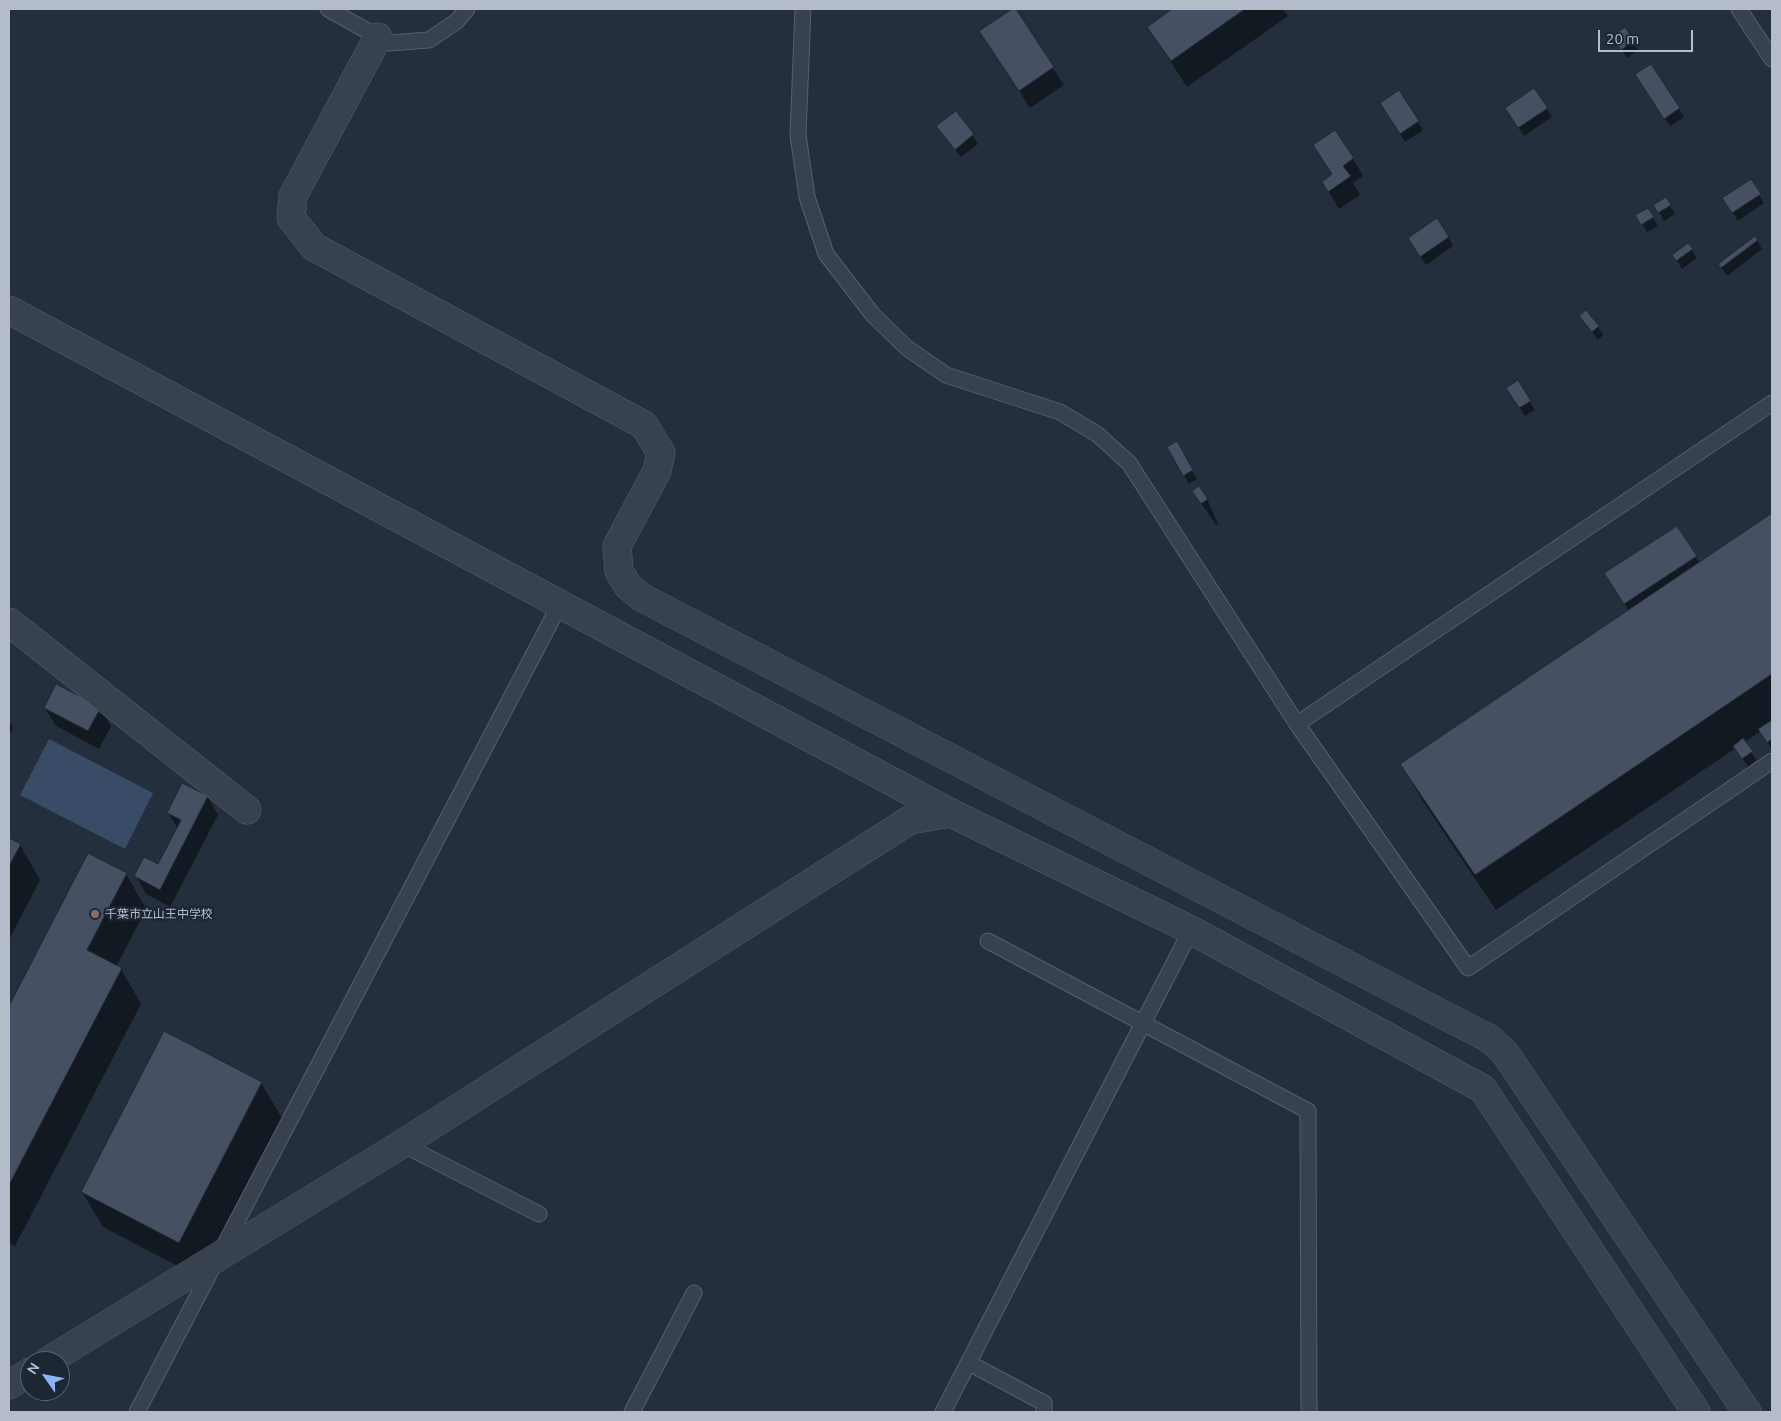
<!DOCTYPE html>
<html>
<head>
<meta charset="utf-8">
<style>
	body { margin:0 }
	#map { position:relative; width:1781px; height:1421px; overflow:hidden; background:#242f3e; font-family:Ubuntu,sans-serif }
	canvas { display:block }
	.frame { position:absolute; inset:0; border:10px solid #b4bcc9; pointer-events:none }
	.north { position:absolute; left:20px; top:1351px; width:50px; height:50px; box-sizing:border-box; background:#1d2633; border:1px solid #59626f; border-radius:50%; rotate:303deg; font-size:14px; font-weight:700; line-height:20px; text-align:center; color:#b4bcc9 }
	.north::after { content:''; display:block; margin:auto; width:18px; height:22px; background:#8ab4f8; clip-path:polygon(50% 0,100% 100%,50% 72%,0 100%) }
	.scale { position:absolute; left:1598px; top:30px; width:95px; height:22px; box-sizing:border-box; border:2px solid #b4bcc9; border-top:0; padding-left:6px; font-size:15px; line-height:18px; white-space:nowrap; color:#b4bcc9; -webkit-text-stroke:4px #1d2633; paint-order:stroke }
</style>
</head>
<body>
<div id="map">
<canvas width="1781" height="1421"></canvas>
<div class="frame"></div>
<div class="north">N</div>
<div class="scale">20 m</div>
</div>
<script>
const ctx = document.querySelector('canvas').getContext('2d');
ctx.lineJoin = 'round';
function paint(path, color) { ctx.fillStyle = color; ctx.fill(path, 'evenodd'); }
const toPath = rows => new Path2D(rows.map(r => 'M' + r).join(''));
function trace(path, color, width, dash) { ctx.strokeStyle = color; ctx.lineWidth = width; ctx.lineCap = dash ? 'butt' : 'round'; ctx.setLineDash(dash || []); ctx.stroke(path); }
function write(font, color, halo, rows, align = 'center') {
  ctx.font = font + ' Ubuntu,"Noto Sans JP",sans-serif'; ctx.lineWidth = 4.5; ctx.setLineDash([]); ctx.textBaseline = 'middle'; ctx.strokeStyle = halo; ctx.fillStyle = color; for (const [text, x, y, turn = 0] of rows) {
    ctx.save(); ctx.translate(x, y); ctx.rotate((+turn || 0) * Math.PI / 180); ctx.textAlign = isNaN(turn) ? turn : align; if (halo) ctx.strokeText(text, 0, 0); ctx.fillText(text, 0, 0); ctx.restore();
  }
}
paint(toPath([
	[49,739,153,793,125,849,20,795]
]), '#394c67');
paint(toPath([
	[1014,9,1064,85,1030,108,981,32],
	[1174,9,1283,9,1288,16,1187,87,1148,27],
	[1633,42,1638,50,1627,58,1619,44],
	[1642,83,1679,109,1684,117,1670,126],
	[1399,92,1423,130,1405,142,1386,111],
	[1547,109,1552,117,1524,136,1511,117],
	[955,112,978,144,961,157,943,135],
	[1314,146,1353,158,1363,176,1353,183,1360,195,1339,209,1323,182,1333,176],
	[1759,195,1764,203,1738,221,1729,207],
	[1666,199,1675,214,1664,221,1655,205],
	[1648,209,1658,226,1647,232,1637,216],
	[1448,237,1453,246,1426,265,1414,247],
	[1757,240,1762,249,1727,276,1719,264],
	[1692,250,1697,258,1682,269,1674,255],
	[1580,316,1598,327,1603,335,1598,340],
	[1518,382,1535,410,1525,416,1513,397],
	[1177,443,1197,479,1189,484,1169,448],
	[1193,491,1207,499,1218,524,1216,525],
	[1772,515,1772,750,1761,731,1745,742,1756,760,1748,767,1736,748,1496,910,1422,800,1402,765,1629,611,1616,591,1695,556,1700,564],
	[45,708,100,708,111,726,99,749,56,726],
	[9,721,13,728,9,736],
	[183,785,208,797,218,815,170,907,146,894,136,876,159,866,178,829,168,813],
	[9,839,20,845,40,880,9,940],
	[89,855,126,874,146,909,116,967,121,969,141,1004,15,1246,9,1243,9,1008],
	[261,1083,282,1118,199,1277,103,1227,82,1192]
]), '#0007');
const building = toPath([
	[1012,9,1016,9,1054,67,1019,91,979,31,1012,9],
	[1172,9,1245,9,1171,61,1147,27,1172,9],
	[1625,27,1634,41,1621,50,1612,36,1625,27],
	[1651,64,1680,108,1664,119,1635,74,1651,64],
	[1534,88,1548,108,1518,128,1505,108,1534,88],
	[1399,90,1419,121,1400,134,1380,103,1399,90],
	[956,111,974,134,955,150,936,126,956,111],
	[1335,130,1354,158,1343,166,1351,176,1328,192,1322,182,1332,174,1313,145,1335,130],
	[1751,179,1761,194,1732,213,1722,198,1751,179],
	[1666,197,1671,205,1658,213,1653,205,1666,197],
	[1648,208,1654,217,1641,225,1635,215,1648,208],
	[1437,218,1449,237,1420,257,1408,238,1437,218],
	[1755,236,1758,240,1721,268,1718,264,1755,236],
	[1688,243,1693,249,1676,261,1672,255,1688,243],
	[1586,310,1599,326,1592,332,1579,316,1586,310],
	[1518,380,1531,401,1519,408,1506,388,1518,380],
	[1177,441,1193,470,1183,476,1167,447,1177,441],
	[1199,486,1208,499,1201,504,1192,491,1199,486],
	[1772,513,1772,674,1475,875,1400,764,1772,513],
	[1677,526,1697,556,1624,604,1604,573,1677,526],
	[56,684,101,707,88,731,44,708,56,684],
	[1772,720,1772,739,1767,743,1758,729,1772,720],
	[1743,738,1753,751,1742,759,1733,746,1743,738],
	[182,783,208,796,160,890,134,876,144,857,158,864,181,820,167,813,182,783],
	[9,838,21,844,9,866,9,838],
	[88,853,127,873,87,950,122,968,9,1185,9,1006,88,853],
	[164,1031,262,1082,179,1243,81,1192,164,1031]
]);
paint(building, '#455162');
trace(building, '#1f2835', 1);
const lane = toPath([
	[328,9,389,43,429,40,457,21,467,9],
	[803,9,798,135,807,197,826,254,873,315,907,348,946,375,1060,412,1097,434,1129,463,1297,724,1468,968,1772,761],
	[1739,9,1772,59],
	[1297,724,1772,403],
	[988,941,1308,1111,1309,1412],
	[402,1144,539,1214],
	[969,1363,1044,1403,1044,1412],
	[137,1412,560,604],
	[632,1412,694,1293],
	[943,1412,1191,930]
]);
const street = toPath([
	[378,37,293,196,291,218,314,247,644,425,661,453,657,471,617,546,619,571,628,586,641,597,1490,1039,1505,1053,1747,1412],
	[9,310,951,813,1191,930,1483,1089,1696,1412],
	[9,622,247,810],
	[48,1361,402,1144,910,820,951,813],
	[9,1385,30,1372]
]);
trace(lane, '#565f6c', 17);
trace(street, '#565f6c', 29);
trace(lane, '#38414e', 15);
trace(street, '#38414e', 28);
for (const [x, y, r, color] of [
	[95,914,5,"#8d6e63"]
]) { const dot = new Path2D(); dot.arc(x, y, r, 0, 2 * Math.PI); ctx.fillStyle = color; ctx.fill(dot); trace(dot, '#1d2633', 2); }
write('12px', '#b4bcc9', '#1d2633', [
	["千葉市立山王中学校",105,914]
], 'left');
</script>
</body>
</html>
